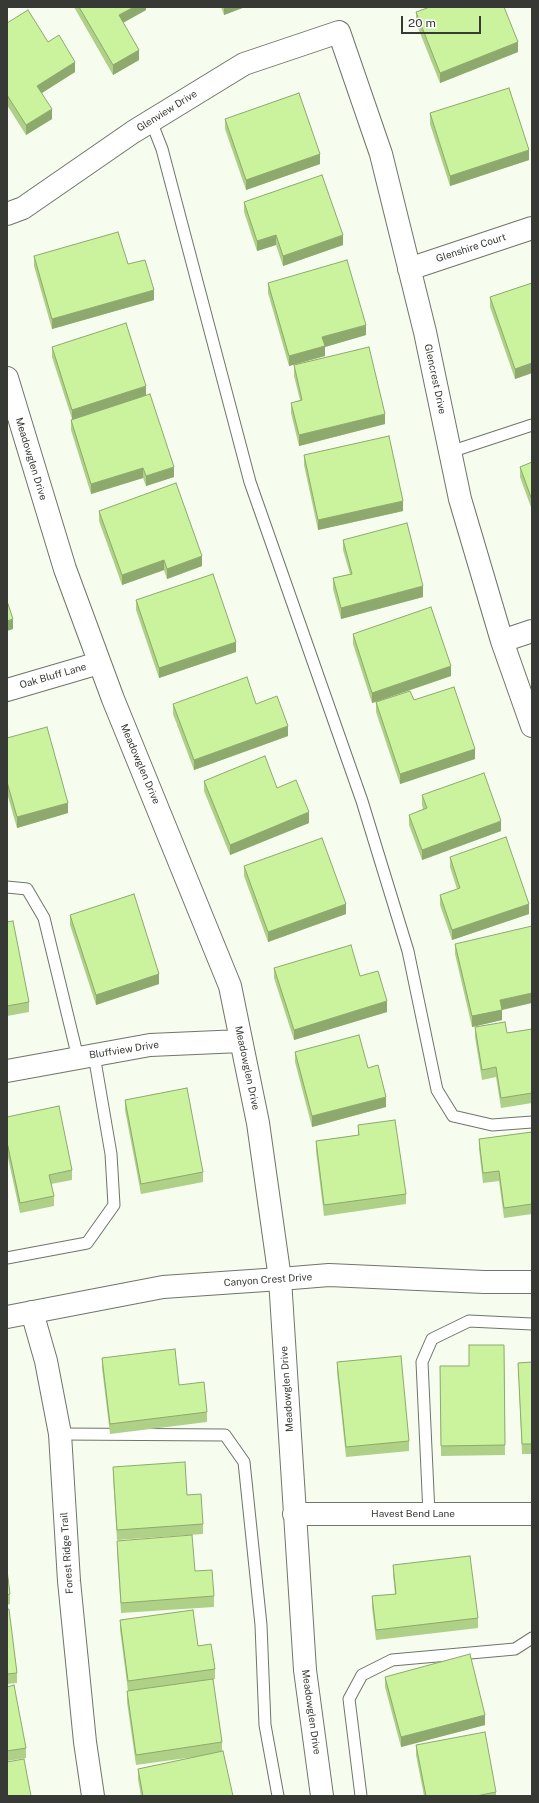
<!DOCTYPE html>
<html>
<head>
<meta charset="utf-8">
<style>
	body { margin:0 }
	#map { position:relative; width:539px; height:1803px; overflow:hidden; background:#f6fdef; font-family:"Public Sans",sans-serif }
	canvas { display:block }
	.frame { position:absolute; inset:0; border:8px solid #373a34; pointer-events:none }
	.scale { position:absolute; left:401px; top:16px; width:80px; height:18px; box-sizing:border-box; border:2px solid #373a34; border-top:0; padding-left:5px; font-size:12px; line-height:14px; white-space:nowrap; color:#373a34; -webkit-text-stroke:3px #fff; paint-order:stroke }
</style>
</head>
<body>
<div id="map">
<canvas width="539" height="1803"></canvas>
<div class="frame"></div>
<div class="scale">20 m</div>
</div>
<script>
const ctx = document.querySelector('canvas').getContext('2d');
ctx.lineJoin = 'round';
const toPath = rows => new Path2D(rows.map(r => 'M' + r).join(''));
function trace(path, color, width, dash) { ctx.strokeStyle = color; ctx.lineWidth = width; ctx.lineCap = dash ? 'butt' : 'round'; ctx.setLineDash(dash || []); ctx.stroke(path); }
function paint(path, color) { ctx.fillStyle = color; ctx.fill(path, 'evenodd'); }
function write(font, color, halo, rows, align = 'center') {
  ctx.font = font + ' "Public Sans",sans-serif'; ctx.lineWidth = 3; ctx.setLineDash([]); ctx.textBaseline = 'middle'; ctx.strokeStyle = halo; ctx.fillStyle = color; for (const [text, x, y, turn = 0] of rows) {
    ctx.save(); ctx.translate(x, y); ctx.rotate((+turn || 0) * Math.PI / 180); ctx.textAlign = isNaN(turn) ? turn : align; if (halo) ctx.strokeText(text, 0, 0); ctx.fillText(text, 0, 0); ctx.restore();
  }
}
const lane = toPath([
	[151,121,162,149,250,482,362,801,408,951,437,1090,453,1116,492,1125,532,1122],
	[450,452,532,425],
	[7,887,27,889,44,918,78,1058],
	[7,1258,87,1243,114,1205,111,1154,94,1055],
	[60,1434,225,1435,244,1462,261,1625,265,1725,278,1796],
	[429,1514,422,1362,432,1339,469,1321,532,1324],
	[361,1796,349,1699,362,1675,392,1660,515,1649,532,1638]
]);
const street = toPath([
	[7,214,23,208,133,132,244,64,339,32,381,154,425,332,460,499,502,641,532,726],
	[409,269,532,228],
	[7,378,65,569,113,699,230,986,258,1123,280,1279,305,1670,322,1796],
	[502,641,532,631],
	[7,690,99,663],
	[7,1071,150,1045,241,1041],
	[32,1312,46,1361,60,1434,69,1581,85,1742,93,1796],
	[294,1514,532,1514]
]);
const secondary = toPath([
	[7,1317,163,1287,280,1279,329,1275,484,1282,532,1282]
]);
trace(lane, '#6f7569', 13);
trace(street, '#6f7569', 24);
trace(secondary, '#6f7569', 24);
trace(lane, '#fff', 11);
trace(street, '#fff', 22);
trace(secondary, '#fff', 22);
paint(toPath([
	[74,7,146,7,146,10,123,23,139,60,113,75],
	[221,7,245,7,224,15],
	[416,12,518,52,440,83,416,23],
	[7,23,48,42,75,72,42,93,52,119,26,135,7,105],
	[430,113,529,160,450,186,430,124],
	[225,119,320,164,246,190,225,129],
	[244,202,343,245,283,266,276,245,257,251,244,212],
	[34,256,128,264,154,300,52,329,34,266],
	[268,283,366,335,325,347,325,356,289,366,268,293],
	[532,283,532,373,515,379,490,307,490,297],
	[52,347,146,395,174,477,146,486,143,478,91,494,71,430,71,420,72,419,52,357],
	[294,365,385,424,299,446,291,413,291,403,300,400,294,376],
	[304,455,403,511,318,530,304,465],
	[532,462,532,510,520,477,520,467],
	[99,511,202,566,167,579,164,570,122,585,99,521],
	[343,540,423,597,341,619,333,589,333,578,350,574,343,550],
	[136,600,236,652,159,678,136,610],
	[353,634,451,676,372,703,353,644],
	[414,700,475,759,400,784,376,712,376,702],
	[173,704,256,704,288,736,194,770,173,714],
	[7,738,68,813,17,828,7,793],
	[204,781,277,788,309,823,230,855,204,791],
	[422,795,501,831,422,860,409,825,409,815,423,809,422,805],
	[450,857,529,914,452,940,440,905,440,895,457,889,450,867],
	[244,866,346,914,268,942,244,876],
	[70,915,159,984,96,1005,70,925],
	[7,922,29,1002,29,1012,7,1016],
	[455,944,502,1010,502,1020,472,1027,455,954],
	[274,968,360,976,387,1012,294,1040,274,978],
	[475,1027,507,1033,532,1029,532,1103,501,1108,496,1077,482,1080,475,1037],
	[295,1052,368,1068,386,1107,312,1127,295,1062],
	[125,1100,203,1172,203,1182,141,1194,125,1110],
	[7,1117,72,1170,72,1180,51,1184,54,1196,54,1206,20,1213,7,1153],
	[358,1125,406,1194,406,1204,324,1216,316,1151,316,1141,358,1135],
	[532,1132,532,1214,504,1218,499,1181,483,1183,479,1149,479,1139],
	[504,1345,505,1455,441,1456,440,1366,469,1366],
	[102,1358,179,1385,207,1412,207,1422,110,1434,102,1368],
	[337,1362,409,1441,409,1451,346,1457,337,1372],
	[532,1362,532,1454,522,1454,518,1363],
	[113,1467,187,1495,203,1524,203,1534,117,1540,113,1477],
	[117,1541,195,1571,214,1596,214,1607,121,1613,117,1551],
	[393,1565,478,1618,478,1628,376,1640,372,1607,372,1596,395,1594,393,1575],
	[7,1570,10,1594,10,1604,7,1605],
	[7,1609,17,1673,17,1683,7,1684],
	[120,1620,198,1646,215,1669,215,1679,213,1679,222,1742,222,1751,233,1796,141,1796,138,1779,138,1769,201,1756,136,1765,127,1702,127,1691,182,1683,128,1691,120,1630],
	[385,1677,485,1725,401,1747,385,1687],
	[7,1687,26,1748,26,1758,7,1761],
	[416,1745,496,1792,496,1796,424,1796,416,1755]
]), '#afd087');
paint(toPath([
	[134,7,146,7,146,10,119,25,119,15],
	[224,7,245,7,224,15],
	[518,42,518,52,440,83,440,73],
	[139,50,139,60,113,75,113,65],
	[75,62,75,72,37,96,37,86],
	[52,109,52,119,26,135,26,125],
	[529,150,529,160,450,186,450,176],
	[320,154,320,164,246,190,246,180],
	[276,235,276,245,257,251,257,241],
	[343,235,343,245,283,266,283,256],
	[154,290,154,300,52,329,52,319],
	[366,325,366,335,325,347,325,356,289,366,289,356,322,337],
	[532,363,532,373,515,379,515,369],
	[146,386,146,396,72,420,72,410],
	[385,414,385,424,299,446,299,435],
	[174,467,174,477,146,486,146,476],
	[143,468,143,478,91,494,91,484],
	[403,501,403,511,318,530,318,520],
	[202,556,202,566,167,579,167,569],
	[164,560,164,570,122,585,122,575],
	[423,586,423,597,341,619,341,608],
	[13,619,13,629,7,631,7,621],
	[236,642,236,652,159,678,159,668],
	[451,666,451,676,372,703,372,693],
	[288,726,288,736,194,770,194,760],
	[475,749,475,759,400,784,400,774],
	[68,803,68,813,17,828,17,817],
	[309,812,309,823,230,855,230,845],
	[501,821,501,831,422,860,422,850],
	[346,904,346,914,268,942,268,932],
	[529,904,529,914,452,940,452,930],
	[159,974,159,984,96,1005,96,995],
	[532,993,532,1003,502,1010,502,1020,472,1027,472,1016,500,1000],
	[387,1001,387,1012,294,1040,294,1030],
	[386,1097,386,1107,312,1127,312,1116],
	[485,1715,485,1725,401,1747,401,1737]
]), '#8ea96e');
const building = toPath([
	[79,7,134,7,119,15,139,50,113,65,79,7],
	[430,7,504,7,518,42,440,73,416,12,430,7],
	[28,10,48,42,59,35,75,62,37,86,52,109,26,125,7,95,7,23,28,10],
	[509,88,529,150,450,176,430,113,509,88],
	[299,93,320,154,246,180,225,119,299,93],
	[322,175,343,235,283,256,276,235,257,241,244,202,322,175],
	[118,232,128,264,145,260,154,290,52,319,34,256,118,232],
	[347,260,366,325,322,337,325,346,289,356,268,283,347,260],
	[532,283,532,363,515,369,490,297,532,283],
	[126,323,146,386,72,410,52,347,126,323],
	[369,347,385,414,299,435,291,403,302,400,294,365,369,347],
	[150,394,174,467,146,476,143,468,91,484,71,420,150,394],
	[389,436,403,501,318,520,304,455,389,436],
	[532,462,532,500,520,467,532,462],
	[176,483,202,556,167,569,164,560,122,575,99,511,176,483],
	[407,523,423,586,341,608,333,578,352,574,343,540,407,523],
	[213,574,236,642,159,668,136,600,213,574],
	[7,601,13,619,7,621,7,601],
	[431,607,451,666,372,693,353,634,431,607],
	[247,677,256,704,277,696,288,726,194,760,173,704,247,677],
	[454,687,475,749,400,774,376,702,410,691,414,700,454,687],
	[47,727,68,803,17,817,7,782,7,738,47,727],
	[265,756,277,788,296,780,309,812,230,845,204,781,265,756],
	[484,773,501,821,422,850,409,815,427,808,422,795,484,773],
	[506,837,529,904,452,930,440,895,460,888,450,857,506,837],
	[322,838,346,904,268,932,244,866,322,838],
	[134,894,159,974,96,995,70,915,134,894],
	[13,921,29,1002,7,1006,7,922,13,921],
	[532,926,532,993,500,1000,502,1010,472,1016,455,944,532,926],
	[351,945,360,976,378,971,387,1001,294,1030,274,968,351,945],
	[505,1022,507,1033,532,1029,532,1093,501,1098,496,1067,482,1070,475,1027,505,1022],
	[359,1035,368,1068,378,1065,386,1097,312,1116,295,1052,359,1035],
	[187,1088,203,1172,141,1184,125,1100,187,1088],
	[59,1106,72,1170,49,1175,54,1196,20,1203,7,1142,7,1117,59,1106],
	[395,1120,406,1194,324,1205,316,1141,359,1135,358,1125,395,1120],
	[532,1132,532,1204,504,1208,499,1171,483,1173,479,1139,532,1132],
	[469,1345,504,1345,505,1445,441,1446,440,1366,469,1366,469,1345],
	[175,1349,179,1385,204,1382,207,1412,110,1424,102,1358,175,1349],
	[401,1356,409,1441,346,1447,337,1362,401,1356],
	[532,1362,532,1444,522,1444,518,1363,532,1362],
	[185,1462,187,1495,201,1494,203,1524,117,1530,113,1467,185,1462],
	[192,1535,195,1571,212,1570,214,1596,121,1603,117,1541,192,1535],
	[470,1556,478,1618,376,1630,372,1596,396,1594,393,1565,470,1556],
	[7,1570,10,1594,7,1595,7,1570],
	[7,1609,9,1609,17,1673,7,1674,7,1609],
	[193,1610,198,1646,211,1644,215,1669,128,1681,120,1620,193,1610],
	[470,1654,485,1715,401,1737,385,1677,470,1654],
	[213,1679,222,1742,136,1755,127,1691,213,1679],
	[14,1685,26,1748,7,1751,7,1687,14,1685],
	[485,1732,496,1792,476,1796,426,1796,416,1745,485,1732],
	[223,1751,233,1796,143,1796,138,1769,223,1751],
	[24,1759,31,1796,7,1796,7,1762,24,1759]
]);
paint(building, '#cbf29d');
trace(building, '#8ea96e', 1);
write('10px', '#373a34', '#fff', [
	["Glenview Drive",167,111,-32],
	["Glenshire Court",471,248,-18],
	["Glencrest Drive",435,379,78],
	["Meadowglen Drive",31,459,73],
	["Oak Bluff Lane",53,676,-16],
	["Meadowglen Drive",140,764,67],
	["Bluffview Drive",124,1050,-9],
	["Meadowglen Drive",247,1068,78],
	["Canyon Crest Drive",268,1280,-4],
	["Meadowglen Drive",287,1389,-94],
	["Havest Bend Lane",413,1514],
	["Forest Ridge Trail",67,1553,-94],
	["Meadowglen Drive",311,1712,82]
]);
</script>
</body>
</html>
